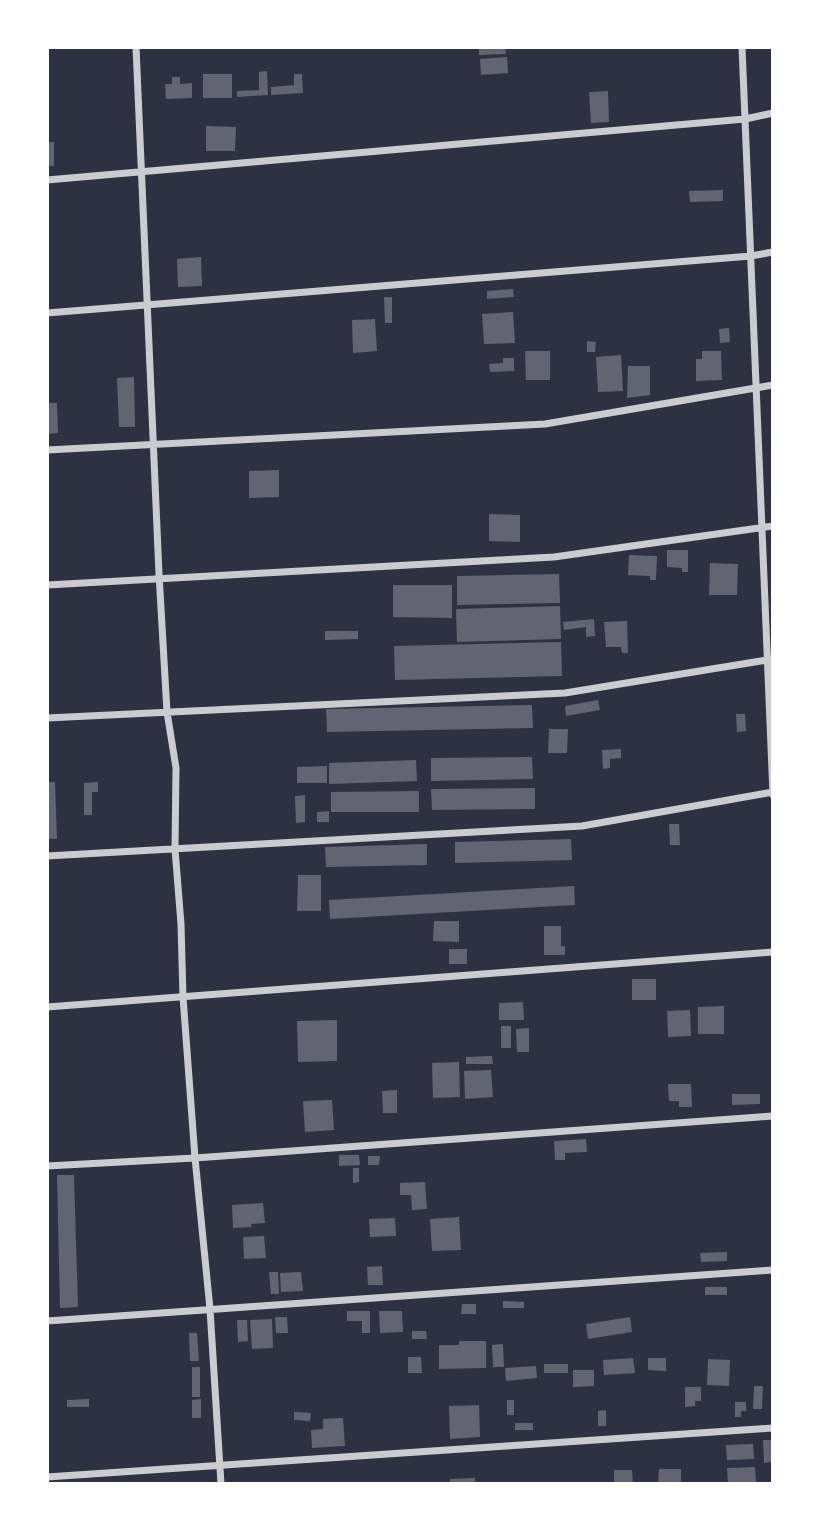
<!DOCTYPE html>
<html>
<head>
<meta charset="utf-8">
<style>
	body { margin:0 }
	#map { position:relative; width:820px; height:1531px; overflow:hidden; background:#2d3142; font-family:"Titillium Web",sans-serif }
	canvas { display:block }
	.frame { position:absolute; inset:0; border:49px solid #fff; pointer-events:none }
</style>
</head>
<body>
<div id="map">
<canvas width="820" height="1531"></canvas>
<div class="frame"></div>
</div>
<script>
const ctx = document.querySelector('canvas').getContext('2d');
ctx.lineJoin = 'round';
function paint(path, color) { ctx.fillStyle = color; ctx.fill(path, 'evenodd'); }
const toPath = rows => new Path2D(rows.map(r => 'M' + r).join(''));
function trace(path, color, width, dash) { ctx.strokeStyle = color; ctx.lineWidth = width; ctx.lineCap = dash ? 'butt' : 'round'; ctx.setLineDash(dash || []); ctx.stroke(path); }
paint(toPath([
	[479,47,505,47,506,54,479,55],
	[507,57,508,73,481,75,480,59],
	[267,71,268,95,237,97,237,91,259,90,259,72],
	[203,74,232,74,232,98,203,98],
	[294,74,302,74,303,93,271,95,271,87,294,85],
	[172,77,180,77,180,84,192,83,192,98,166,99,165,84,172,84],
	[608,91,609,122,591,123,589,92],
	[206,126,236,127,235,151,206,151],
	[47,142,54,142,54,166,47,166],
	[723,190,723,201,690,202,689,191],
	[201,257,202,286,178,287,177,259],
	[513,289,514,297,487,299,487,291],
	[384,297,392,297,392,323,385,323],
	[513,312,515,343,484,344,482,314],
	[375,319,377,351,353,353,352,320],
	[729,328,730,342,720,343,719,329],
	[587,341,596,342,595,352,587,352],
	[525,351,550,351,550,380,526,380],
	[702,351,721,351,722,380,696,381,696,359,702,359],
	[621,355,623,391,598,392,596,357],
	[503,358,514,358,514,371,490,372,489,364,503,363],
	[628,366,650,366,650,395,627,398],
	[134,377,135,427,119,427,117,378],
	[47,403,57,403,58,433,47,434],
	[279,470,279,497,249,498,249,471],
	[489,514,520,515,520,542,489,541],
	[667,550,688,550,688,572,682,572,682,568,667,567],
	[629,555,657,556,656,580,650,580,650,576,628,575],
	[710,563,738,564,737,595,709,595],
	[559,574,560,603,457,605,457,576],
	[393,585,452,585,452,618,393,617],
	[560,606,561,639,457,642,456,609],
	[594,619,595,636,586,637,586,627,564,630,563,622],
	[627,621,628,653,622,653,621,647,606,647,604,622],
	[325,631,358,631,358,639,325,640],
	[561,642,562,676,395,680,394,646],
	[598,700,600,710,566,716,565,706],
	[532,705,533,728,327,732,326,709],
	[736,714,745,714,746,731,737,732],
	[549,729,568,729,567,753,548,753],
	[621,749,621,758,610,759,610,768,603,769,602,750],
	[532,757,533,779,431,781,431,758],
	[416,760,417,781,329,784,329,763],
	[327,766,327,783,297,783,297,767],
	[47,782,55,782,57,839,47,839],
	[98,782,98,792,92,792,92,815,84,815,84,783],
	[535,788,535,809,432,810,431,789],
	[419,791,419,812,331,812,331,792],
	[305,795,305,822,296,823,295,796],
	[329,811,329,822,317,822,317,812],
	[669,824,679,824,680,845,670,845],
	[571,839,572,860,455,863,455,842],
	[427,844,427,865,326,867,325,847],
	[298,875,321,875,321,911,297,911],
	[574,886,575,905,330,919,329,900],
	[434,921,459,921,459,942,433,941],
	[544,926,561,926,561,946,565,946,565,955,544,955],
	[449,949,467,949,467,964,449,964],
	[632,979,656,979,656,1000,632,1000],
	[523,1002,524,1020,499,1020,499,1003],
	[724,1006,724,1034,698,1034,698,1007],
	[690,1010,691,1036,668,1037,667,1011],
	[337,1020,337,1061,298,1062,297,1021],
	[501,1026,511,1026,511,1048,501,1048],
	[529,1028,529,1052,517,1052,516,1029],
	[492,1056,493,1064,466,1064,466,1057],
	[459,1062,460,1097,433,1098,432,1063],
	[491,1070,493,1097,465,1099,464,1071],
	[668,1084,691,1084,692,1107,679,1107,679,1101,669,1101],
	[397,1090,397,1113,383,1113,382,1091],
	[732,1094,760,1094,760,1104,732,1105],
	[332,1100,334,1130,305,1132,303,1101],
	[586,1139,587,1152,565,1153,565,1160,555,1160,554,1141],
	[339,1155,359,1155,360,1165,339,1166],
	[368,1156,380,1156,379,1165,368,1165],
	[353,1168,359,1168,359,1182,353,1183],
	[57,1175,74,1175,78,1307,60,1308],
	[425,1182,427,1209,412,1210,411,1195,400,1195,400,1183],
	[263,1203,265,1223,251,1224,252,1227,233,1228,232,1205],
	[459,1217,461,1250,432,1251,430,1219],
	[395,1218,396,1236,370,1237,369,1219],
	[264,1236,266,1258,244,1259,243,1237],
	[727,1252,727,1261,701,1262,700,1253],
	[382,1266,383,1285,368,1285,367,1267],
	[269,1272,278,1272,279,1294,271,1294],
	[301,1272,303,1291,281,1292,280,1273],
	[705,1287,727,1287,727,1295,705,1295],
	[503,1301,524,1302,524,1308,503,1308],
	[462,1304,476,1304,476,1314,461,1314],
	[347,1311,370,1311,370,1333,362,1333,362,1321,347,1321],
	[379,1311,402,1311,403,1332,380,1333],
	[275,1317,287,1317,288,1333,276,1333],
	[630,1317,632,1332,588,1339,586,1324],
	[272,1319,273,1348,252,1349,250,1320],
	[237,1320,247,1320,248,1341,238,1342],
	[412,1331,426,1331,427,1339,412,1339],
	[189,1333,197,1333,199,1361,190,1361],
	[459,1341,486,1341,486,1368,439,1369,439,1345,459,1345],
	[503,1344,504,1367,493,1367,492,1345],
	[408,1357,421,1357,422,1373,408,1373],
	[633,1358,635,1373,604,1375,603,1360],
	[648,1358,666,1358,666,1371,648,1370],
	[708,1359,730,1360,729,1386,707,1385],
	[544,1364,568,1364,568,1373,544,1373],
	[536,1366,537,1378,506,1381,505,1368],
	[192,1367,200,1367,200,1397,192,1397],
	[573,1370,594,1370,594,1386,573,1387],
	[754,1386,763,1386,762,1409,753,1409],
	[685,1387,701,1387,701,1401,695,1401,695,1406,685,1407],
	[89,1399,89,1407,67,1407,67,1400],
	[201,1399,201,1418,192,1418,192,1400],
	[507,1400,514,1400,514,1415,507,1415],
	[735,1402,746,1402,746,1411,741,1411,741,1417,735,1417],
	[479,1405,480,1437,450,1439,449,1406],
	[606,1410,606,1426,598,1426,598,1411],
	[294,1412,311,1413,310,1421,294,1420],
	[343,1418,345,1446,312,1448,311,1430,323,1429,323,1419],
	[515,1423,533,1423,533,1430,515,1430],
	[763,1440,772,1440,772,1462,764,1463],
	[753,1444,754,1459,727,1460,726,1445],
	[755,1467,756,1484,728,1484,727,1468],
	[659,1469,681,1469,681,1484,658,1484],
	[614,1470,632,1470,633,1484,614,1484],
	[475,1478,475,1484,450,1484,450,1479]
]), '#626471');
trace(toPath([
	[136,47,159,574,167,712,176,768,175,849,181,924,183,997,195,1158,210,1309,221,1484],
	[742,47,773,795],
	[47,180,745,119,773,113],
	[47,313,751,256,773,252],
	[47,450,545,424,773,385],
	[47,585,554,557,773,526],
	[47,718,565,693,773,659],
	[47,856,582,826,773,792],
	[47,1007,773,952],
	[47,1166,195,1158,773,1116],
	[47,1321,773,1270],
	[47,1477,773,1428]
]), '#caccd0', 7);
</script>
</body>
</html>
